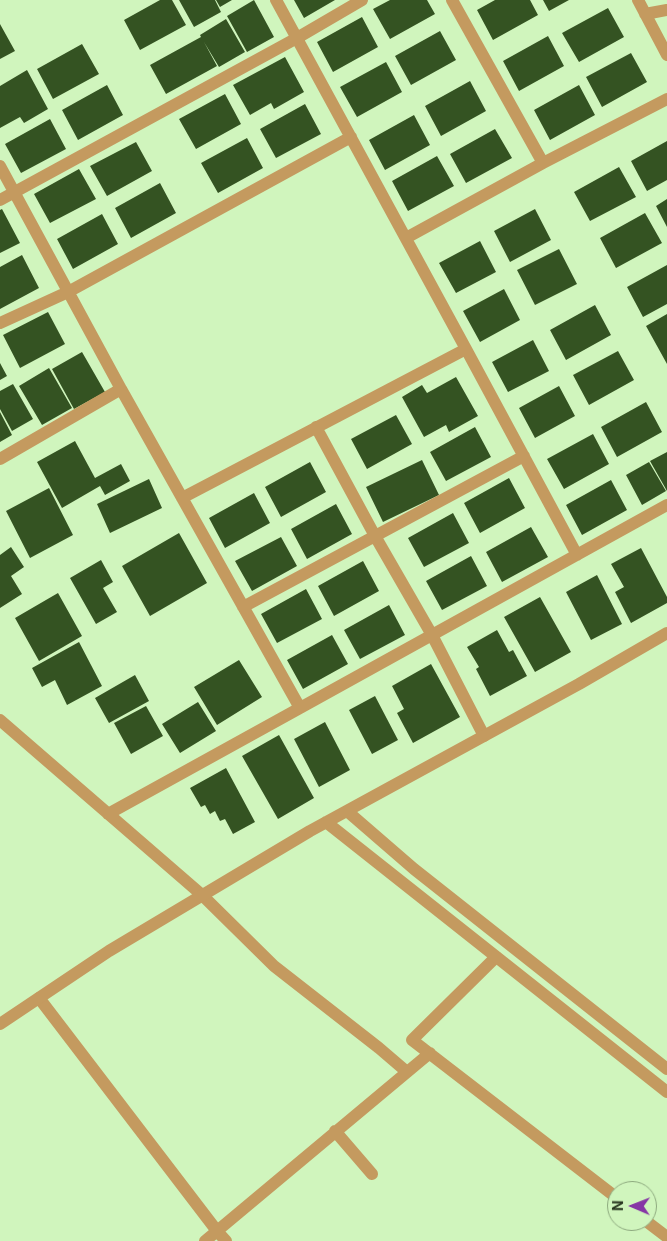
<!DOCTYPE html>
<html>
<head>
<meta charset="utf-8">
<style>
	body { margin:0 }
	#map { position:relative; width:667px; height:1241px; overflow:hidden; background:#d0f5bd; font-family:Inter,sans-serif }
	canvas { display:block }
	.north { position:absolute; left:607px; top:1181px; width:50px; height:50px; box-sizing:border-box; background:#d0f5bd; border:1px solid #8da97e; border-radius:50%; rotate:271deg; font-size:14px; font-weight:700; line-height:20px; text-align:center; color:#283620 }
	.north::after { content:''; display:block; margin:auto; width:18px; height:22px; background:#8636a5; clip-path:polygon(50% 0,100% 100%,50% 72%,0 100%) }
</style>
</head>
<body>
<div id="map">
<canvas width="667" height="1241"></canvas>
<div class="north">N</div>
</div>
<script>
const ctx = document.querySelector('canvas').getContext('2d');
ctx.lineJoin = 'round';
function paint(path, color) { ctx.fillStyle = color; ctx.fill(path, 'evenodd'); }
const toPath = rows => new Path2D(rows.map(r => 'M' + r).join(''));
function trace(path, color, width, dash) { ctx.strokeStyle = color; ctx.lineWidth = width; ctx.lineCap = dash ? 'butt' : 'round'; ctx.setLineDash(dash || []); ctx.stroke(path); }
paint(toPath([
	[160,0,172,0,186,25,140,50,124,20],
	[179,0,215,0,221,12,194,27],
	[216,0,232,0,220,7],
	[254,0,274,37,247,52,227,16],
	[294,0,335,0,304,18],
	[390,0,427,0,435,14,390,39,373,9],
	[495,0,530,0,538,15,493,40,477,10],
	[543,0,569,0,549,11],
	[608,8,624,37,579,62,562,33],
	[362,17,378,47,333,72,317,42],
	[226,19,245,52,219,67,204,42,217,66,166,94,150,65,201,37,200,35],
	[0,24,15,51,0,59],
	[440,31,456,60,411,85,395,56],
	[548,36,564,66,519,91,503,61],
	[82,44,99,74,53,99,37,69],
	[631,53,647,82,602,107,586,77],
	[285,57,304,92,274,109,271,103,250,115,233,85],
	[386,62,402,92,357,117,340,87],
	[27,70,48,109,24,123,20,117,0,128,0,86],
	[470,81,486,111,441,136,425,106],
	[107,85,123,115,78,140,62,110],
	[579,85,595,115,550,140,534,110],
	[225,94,241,124,196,149,179,119],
	[305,104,321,134,276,158,260,129],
	[414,115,430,145,385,170,369,140],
	[50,119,66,149,21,173,5,144],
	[495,129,512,158,466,183,450,154],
	[247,138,263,168,218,193,201,163],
	[667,141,667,180,647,191,631,161],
	[136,142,152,171,107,196,90,166],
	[437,156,454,186,408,211,392,181],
	[619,167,636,197,590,221,574,192],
	[79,169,96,199,50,223,34,194],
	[160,183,176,213,131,238,115,208],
	[667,199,667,227,656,206],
	[2,209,20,243,0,253,0,210],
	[535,209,551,240,510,262,494,231],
	[645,213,662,243,616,268,600,238],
	[102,214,118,244,73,269,57,239],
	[480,241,496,272,456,293,439,263],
	[559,249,577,284,535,305,517,270],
	[22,255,39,288,0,309,0,267],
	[667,265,667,304,643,317,627,287],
	[504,289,520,320,480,342,463,311],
	[595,305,611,335,566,360,550,330],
	[48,312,65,344,20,368,3,335],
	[667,314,667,364,646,326],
	[533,340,549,371,508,392,492,362],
	[618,351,634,380,589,405,573,375],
	[82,352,105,392,74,409,52,369],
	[0,363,7,376,0,380],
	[49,368,72,408,42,425,19,386],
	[456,377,478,416,449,432,446,425,424,437,402,397,422,385,427,393],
	[13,384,33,419,12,431,0,409,0,391],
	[559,386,575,416,535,438,519,408],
	[646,402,662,432,617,457,601,427],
	[0,412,12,435,0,442],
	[396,415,412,444,367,469,351,439],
	[475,427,491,457,446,481,430,452],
	[593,434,609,464,564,489,547,459],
	[75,441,95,478,121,464,130,481,105,495,100,486,62,508,37,462],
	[667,452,667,491,650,461],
	[422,460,439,495,383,522,366,487],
	[310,462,326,492,281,517,265,487],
	[649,462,666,491,642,505,626,475],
	[509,478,525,508,480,533,464,503],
	[149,479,162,508,110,533,97,504],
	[611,480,627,510,582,535,566,505],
	[49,488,73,535,30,558,6,511],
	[254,493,270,523,225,548,209,518],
	[336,504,352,534,307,559,291,529],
	[453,513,469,543,424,567,408,538],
	[531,527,548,557,502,582,486,552],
	[179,533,207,583,150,616,122,566],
	[281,537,297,566,252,591,235,561],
	[11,547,24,567,11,576,22,594,0,608,0,555],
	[641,548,667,597,667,603,631,623,615,592,624,587,611,564],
	[471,556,487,586,442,610,426,581],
	[101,560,113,582,103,588,117,612,96,624,70,578],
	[363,561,379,591,334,616,318,586],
	[597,575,622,624,591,640,566,592],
	[306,589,322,619,277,643,261,614],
	[58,593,82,636,39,661,15,618],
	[540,597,571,652,535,672,504,617],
	[389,605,405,635,360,659,344,630],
	[497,630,509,652,513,650,527,676,490,696,476,669,479,667,467,647],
	[332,635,348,664,303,689,287,660],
	[79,642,102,686,67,705,55,680,42,687,32,668],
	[239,660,262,697,217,725,194,687],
	[431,664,460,717,413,743,397,713,404,709,392,686],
	[135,675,149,701,109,723,95,698],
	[375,696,398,740,372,754,349,710],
	[198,702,216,731,180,753,162,724],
	[146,706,163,736,131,754,114,723],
	[325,722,350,770,319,787,294,739],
	[279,735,314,798,278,819,242,756],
	[226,768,255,822,233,834,225,819,220,821,215,811,210,814,205,805,201,807,190,788]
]), '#345322');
trace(toPath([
	[276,0,466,349,577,555],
	[452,0,543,163,667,99],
	[638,0,667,55],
	[645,14,667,10],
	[0,166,121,389,0,459],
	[0,200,297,38,362,0],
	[406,238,543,163],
	[0,323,68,292,351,137],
	[316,427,375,536,432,635,484,736],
	[182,498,466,349],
	[243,607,524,456],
	[300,708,667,505],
	[0,720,202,895,274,966,379,1048,407,1072],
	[108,814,300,708,121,389],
	[496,957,412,1040,617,1198],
	[39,998,217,1231,430,1053],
	[335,1131,372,1174],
	[646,1221,667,1237],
	[205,1241,217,1231,226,1241]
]), '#c49a5f', 12);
trace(toPath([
	[347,811,414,869,667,1069],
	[326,822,667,1092],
	[0,1024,109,951,310,831,579,684,667,633]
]), '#c49a5f', 12);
</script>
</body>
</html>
